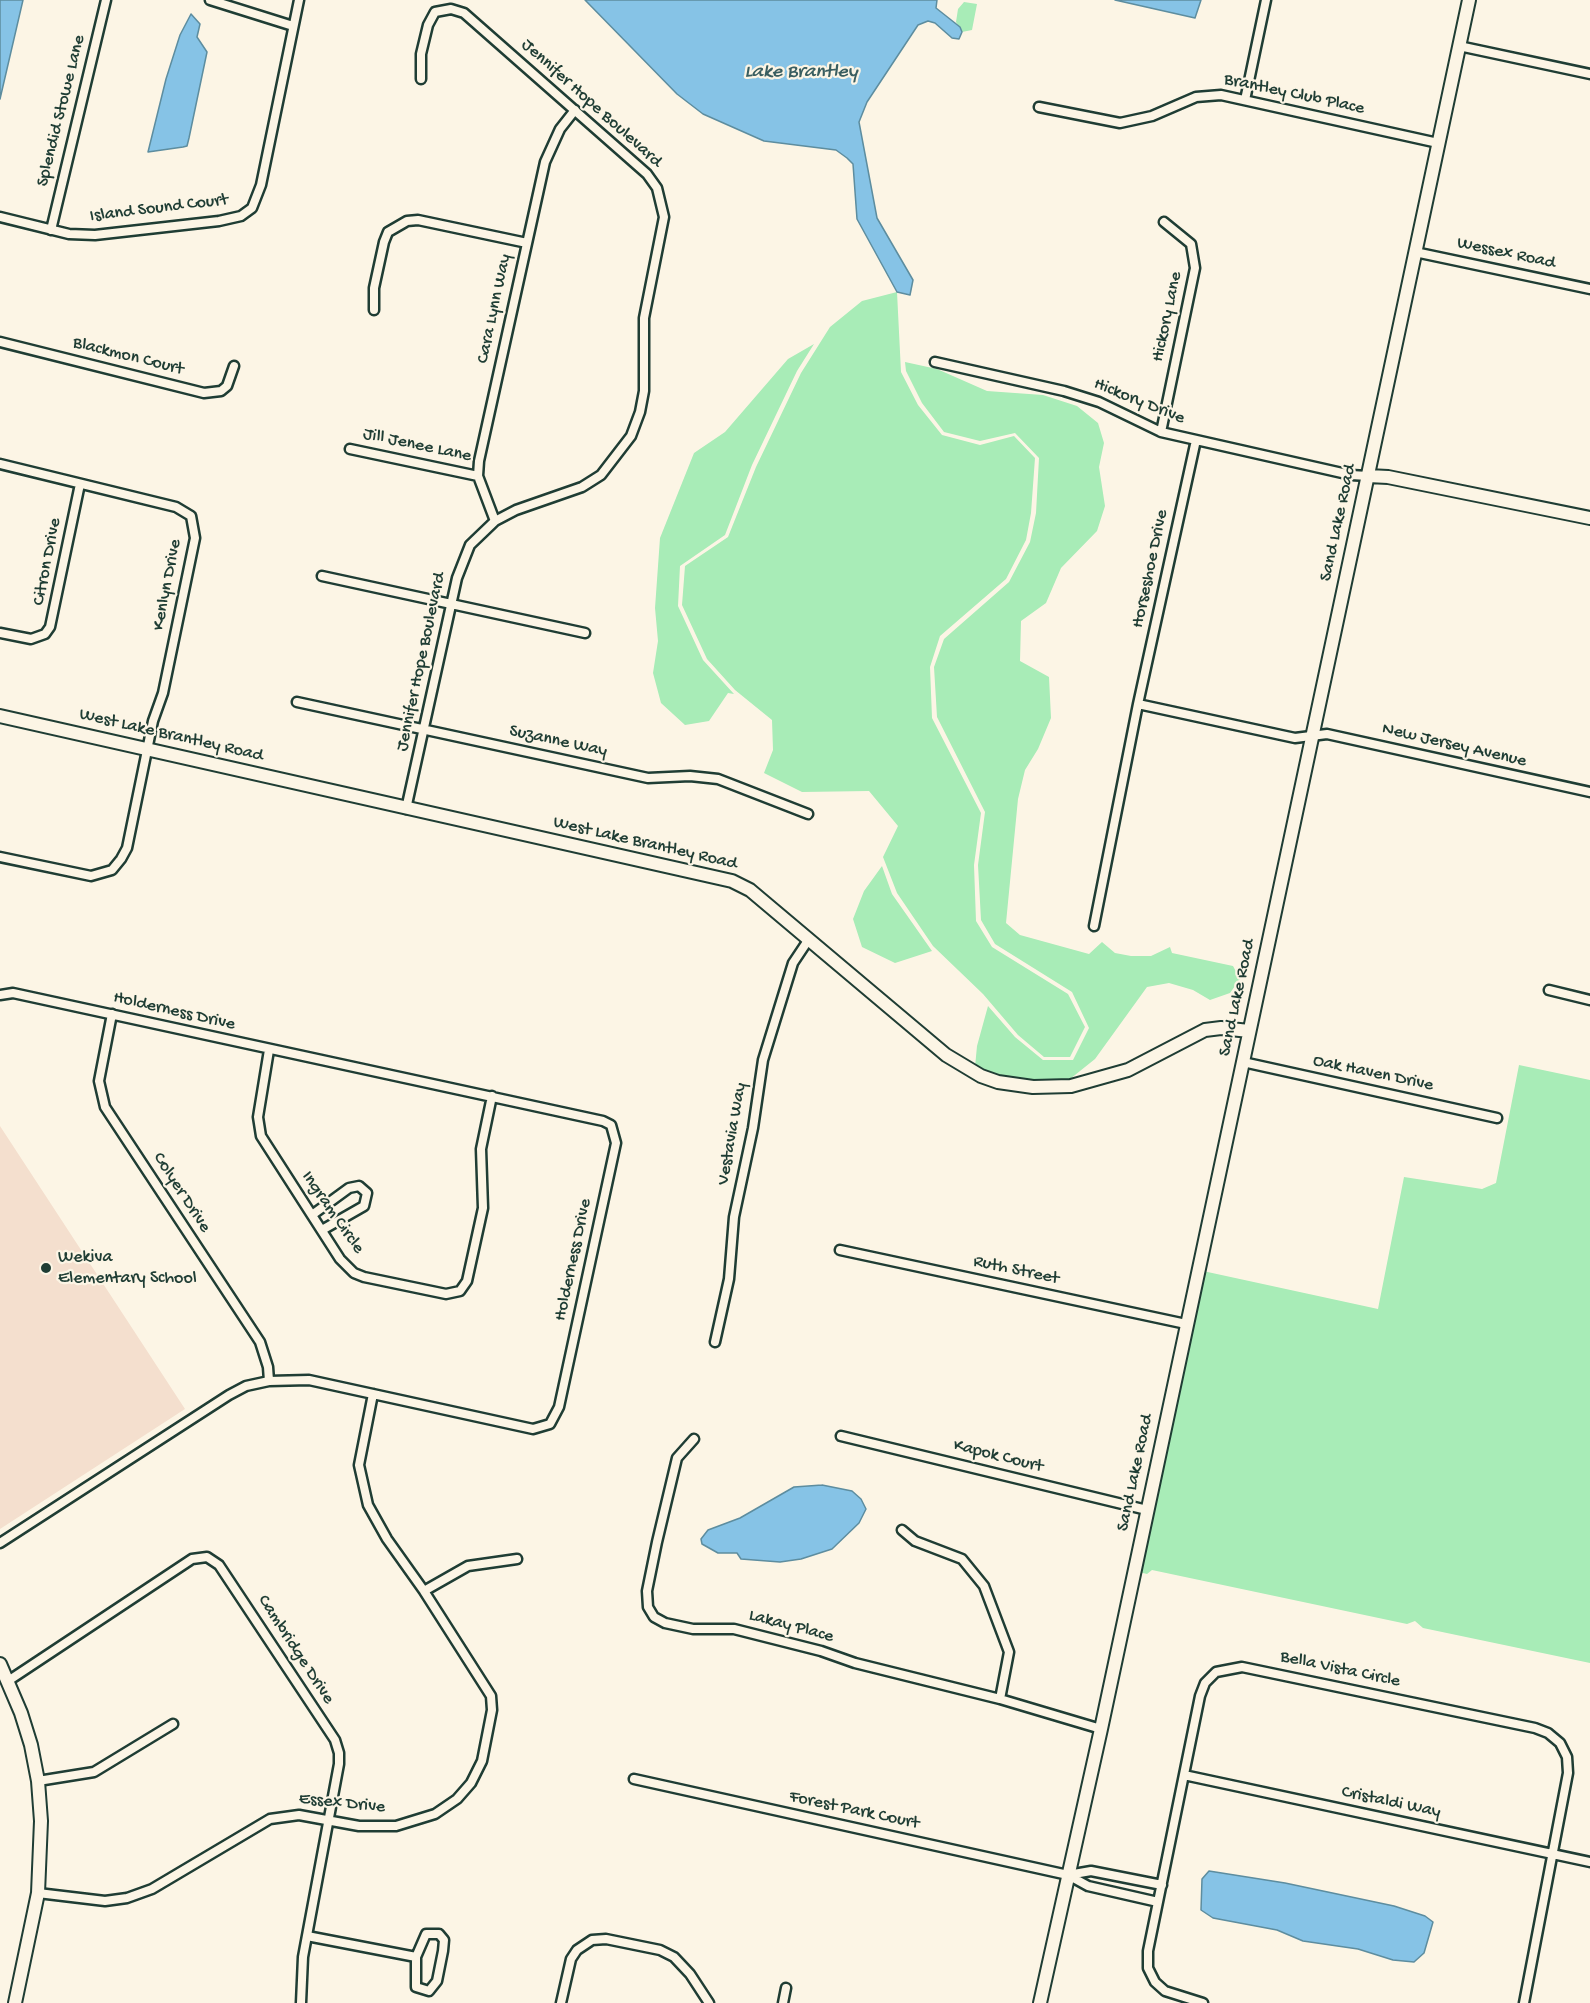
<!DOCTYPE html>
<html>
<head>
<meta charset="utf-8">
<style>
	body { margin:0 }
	canvas { display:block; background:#fcf5e5 }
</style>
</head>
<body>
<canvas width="1590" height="2003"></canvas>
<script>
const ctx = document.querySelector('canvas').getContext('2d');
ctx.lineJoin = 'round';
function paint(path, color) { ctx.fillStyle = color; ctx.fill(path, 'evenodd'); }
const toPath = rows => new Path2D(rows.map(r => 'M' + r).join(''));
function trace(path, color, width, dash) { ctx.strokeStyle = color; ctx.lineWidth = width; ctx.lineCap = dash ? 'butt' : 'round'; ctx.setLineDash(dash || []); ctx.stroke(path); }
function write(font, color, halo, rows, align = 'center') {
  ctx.font = font + ' "Gochi Hand",sans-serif'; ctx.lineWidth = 4.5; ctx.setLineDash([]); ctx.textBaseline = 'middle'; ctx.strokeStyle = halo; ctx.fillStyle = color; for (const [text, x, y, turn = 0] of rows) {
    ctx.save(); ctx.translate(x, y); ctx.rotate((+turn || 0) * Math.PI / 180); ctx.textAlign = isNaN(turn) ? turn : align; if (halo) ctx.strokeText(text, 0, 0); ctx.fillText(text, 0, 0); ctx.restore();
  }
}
paint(toPath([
	[0,1126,185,1409,0,1529]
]), '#f4dfce');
paint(toPath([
	[964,2,977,4,972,30,962,32,956,22,958,9],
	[897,292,901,372,918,405,942,435,980,445,1014,436,1035,458,1031,513,1026,540,1006,579,940,636,930,667,932,718,981,813,974,865,976,921,992,947,1068,994,1085,1027,1070,1057,1044,1057,1018,1035,983,994,933,946,897,893,883,857,898,826,869,791,802,792,764,773,773,750,772,720,735,690,707,659,682,605,685,566,728,537,756,467,801,373,830,327,862,301],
	[814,344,797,371,752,465,725,535,680,566,678,606,703,660,734,694,728,693,709,721,685,725,661,703,653,673,658,641,655,608,660,538,694,453,725,432,788,359],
	[905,362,937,369,987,391,1043,395,1077,406,1098,423,1104,443,1099,467,1105,506,1097,531,1061,568,1046,603,1021,621,1020,661,1049,677,1051,718,1038,749,1025,770,1018,799,1006,923,1020,935,1089,954,1102,942,1115,953,1131,956,1151,956,1170,947,1172,953,1233,966,1240,979,1230,993,1210,1000,1193,990,1169,983,1147,987,1095,1059,1070,1079,1041,1083,999,1077,975,1067,977,1046,988,1006,1015,1037,1043,1060,1073,1060,1089,1028,1072,992,995,944,981,920,978,865,985,812,937,717,934,667,944,639,1009,582,1030,542,1036,513,1039,458,1015,433,980,441,944,432,922,403,906,371],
	[882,866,892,894,932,951,895,963,862,947,853,919,864,891],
	[1519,1065,1590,1080,1590,1663,1423,1628,1415,1621,1407,1624,1152,1570,1147,1574,1139,1572,1203,1271,1378,1309,1404,1177,1482,1189,1496,1183]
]), '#a8ecb7');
const water = toPath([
	[0,0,23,0,0,99,0,0],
	[585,0,937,0,936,8,960,27,962,32,959,39,952,38,935,23,928,21,918,25,867,102,859,122,877,218,913,280,910,295,897,292,857,219,853,164,847,158,836,150,764,141,703,114,677,94,585,0],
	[1115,0,1201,0,1195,18,1115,0],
	[191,14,200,24,197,37,207,52,189,138,187,146,183,147,148,152,166,79,180,35,191,14],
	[822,1485,852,1491,861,1499,866,1509,859,1523,832,1549,801,1559,780,1562,741,1559,737,1553,718,1553,702,1544,701,1539,708,1530,740,1518,794,1487,822,1485],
	[1209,1871,1285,1883,1394,1906,1425,1916,1433,1922,1424,1953,1414,1962,1393,1960,1358,1949,1303,1941,1277,1930,1213,1918,1201,1910,1202,1879,1209,1871]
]);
paint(water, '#86c3e6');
trace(water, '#5d8d9f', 1.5);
const street = toPath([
	[210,0,293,26],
	[1459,46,1590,74],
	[1245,100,1266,0],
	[1039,107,1120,123,1152,116,1196,97,1221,95,1438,143],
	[0,217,69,234,95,235,219,221,241,216,252,208,261,185,299,0],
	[51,230,106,0],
	[1415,252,1590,289],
	[374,310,374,288,384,242,388,232,407,221,418,220,527,243],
	[0,342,204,393,221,391,227,386,234,366],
	[935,362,1064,391,1099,402,1161,432,1351,475,1368,476],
	[1161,432,1195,268,1191,244,1164,222],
	[350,449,478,476],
	[0,464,176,507,191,516,195,538,163,693,153,721,127,848,121,859,112,870,91,876,0,857],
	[495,521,478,476,479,461,545,162,560,129,575,110],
	[322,576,585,633],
	[0,633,31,639,45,634,50,627,80,484],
	[297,702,648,778,690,776,718,779,808,814],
	[1138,704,1295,738,1327,734,1590,792],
	[406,809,457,578,470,545,495,521,516,510,582,487,601,475,631,436,640,412,644,391,644,318,664,217,657,188,647,174,464,13,451,9,435,12,428,25,421,54,421,79],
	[1094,926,1138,704,1196,440],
	[1549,990,1590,1000],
	[0,995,13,993,603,1121,611,1125,616,1143,559,1407,550,1424,533,1429,309,1380,269,1381,246,1386,229,1395,0,1543],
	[112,1014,99,1081,105,1107,260,1342,268,1367,269,1381],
	[269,1050,258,1117,261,1136,340,1259,354,1273,364,1277,446,1294,460,1291,467,1281,483,1208,481,1149,492,1096],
	[1243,1062,1497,1118],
	[312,1215,349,1188,359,1186,367,1193,364,1206,322,1230],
	[840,1250,1186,1324],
	[715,1342,729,1279,734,1217,753,1128,763,1060,793,963,809,939],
	[841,1436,1147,1510],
	[694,1439,677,1458,657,1542,647,1591,648,1607,654,1617,665,1623,693,1629,734,1629,821,1651,855,1663,1000,1699,1101,1729],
	[902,1530,915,1541,962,1559,984,1586,1009,1652,1000,1699],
	[424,1591,468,1566,517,1559],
	[8,1681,192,1559,207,1557,219,1565,335,1740,339,1753,339,1764,303,1957,301,2003],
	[1184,1775,1590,1862],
	[634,1779,1068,1875,1088,1886,1158,1902],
	[38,1781,94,1772,173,1724],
	[1068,1875,1091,1871,1162,1885],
	[38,1893,105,1901,127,1898,152,1889,270,1819,299,1815,359,1826,396,1826,435,1814,457,1799,471,1783,482,1761,492,1710,491,1696,424,1591,387,1539,368,1505,359,1465,373,1394],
	[307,1936,416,1957,426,1934,439,1934,444,1940,443,1951,437,1981,429,1991,416,1987,416,1957],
	[561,2003,571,1959,577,1950,592,1940,606,1939,660,1950,674,1957,690,1974,709,2003],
	[783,2003,786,1988],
	[1203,2003,1165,1991,1155,1982,1148,1968,1148,1951,1200,1696,1205,1683,1216,1672,1242,1667,1535,1728,1548,1733,1560,1743,1567,1757,1568,1773,1524,2003]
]);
const secondary = toPath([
	[1368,476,1388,477,1590,518],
	[0,716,732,881,750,890,946,1055,981,1076,998,1082,1033,1087,1071,1086,1128,1070,1205,1030,1221,1028,1249,1031],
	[0,1664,21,1713,31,1745,38,1781,41,1821,38,1893,15,2003],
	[1040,2003,1101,1729,1469,0]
]);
trace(street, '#1f3d34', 13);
trace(secondary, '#1f3d34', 16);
trace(street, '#fcf5e5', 8);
trace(secondary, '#fcf5e5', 12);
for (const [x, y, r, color] of [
	[46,1268,6,"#1f3d34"]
]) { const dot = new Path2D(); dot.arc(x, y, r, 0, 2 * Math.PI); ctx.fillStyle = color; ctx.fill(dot); trace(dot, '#fcf5e5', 2); }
write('18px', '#1f3d34', '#fcf5e5', [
	["Brantley Club Place",1294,95,12],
	["Jennifer Hope Boulevard",591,104,42],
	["Splendid Stowe Lane",62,111,-76],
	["Island Sound Court",159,209,-7],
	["Wessex Road",1506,254,12],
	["Cara Lynn Way",495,309,-78],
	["Hickory Lane",1168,317,-78],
	["Blackmon Court",128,357,14],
	["Hickory Drive",1139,402,22],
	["Jill Jenee Lane",417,446,12],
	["Sand Lake Road",1339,523,-78],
	["Citron Drive",48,562,-79],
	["Horseshoe Drive",1151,569,-78],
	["Kenlyn Drive",168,585,-79],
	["Jennifer Hope Boulevard",422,662,-78],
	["West Lake Brantley Road",171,736,13],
	["Suzanne Way",558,742,12],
	["New Jersey Avenue",1454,746,13],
	["West Lake Brantley Road",645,844,13],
	["Sand Lake Road",1238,998,-78],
	["Holderness Drive",174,1012,13],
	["Oak Haven Drive",1373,1074,12],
	["Vestavia Way",733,1134,-80],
	["Colyer Drive",181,1193,57],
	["Ingram Circle",332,1213,55],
	["Holderness Drive",574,1260,-78],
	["Ruth Street",1016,1271,12],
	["Kapok Court",998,1457,14],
	["Sand Lake Road",1136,1473,-78],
	["Lakay Place",791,1627,15],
	["Cambridge Drive",295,1650,57],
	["Bella Vista Circle",1340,1670,12],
	["Cristaldi Way",1391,1803,12],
	["Essex Drive",342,1804,6],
	["Forest Park Court",854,1811,12]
]);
write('18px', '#1f3d34', '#fcf5e5', [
	["Wekiva",58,1258],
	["Elementary School",58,1279]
], 'left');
write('italic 20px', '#395e60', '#fcf5e5', [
	["Lake Brantley",801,73]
]);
</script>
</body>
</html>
